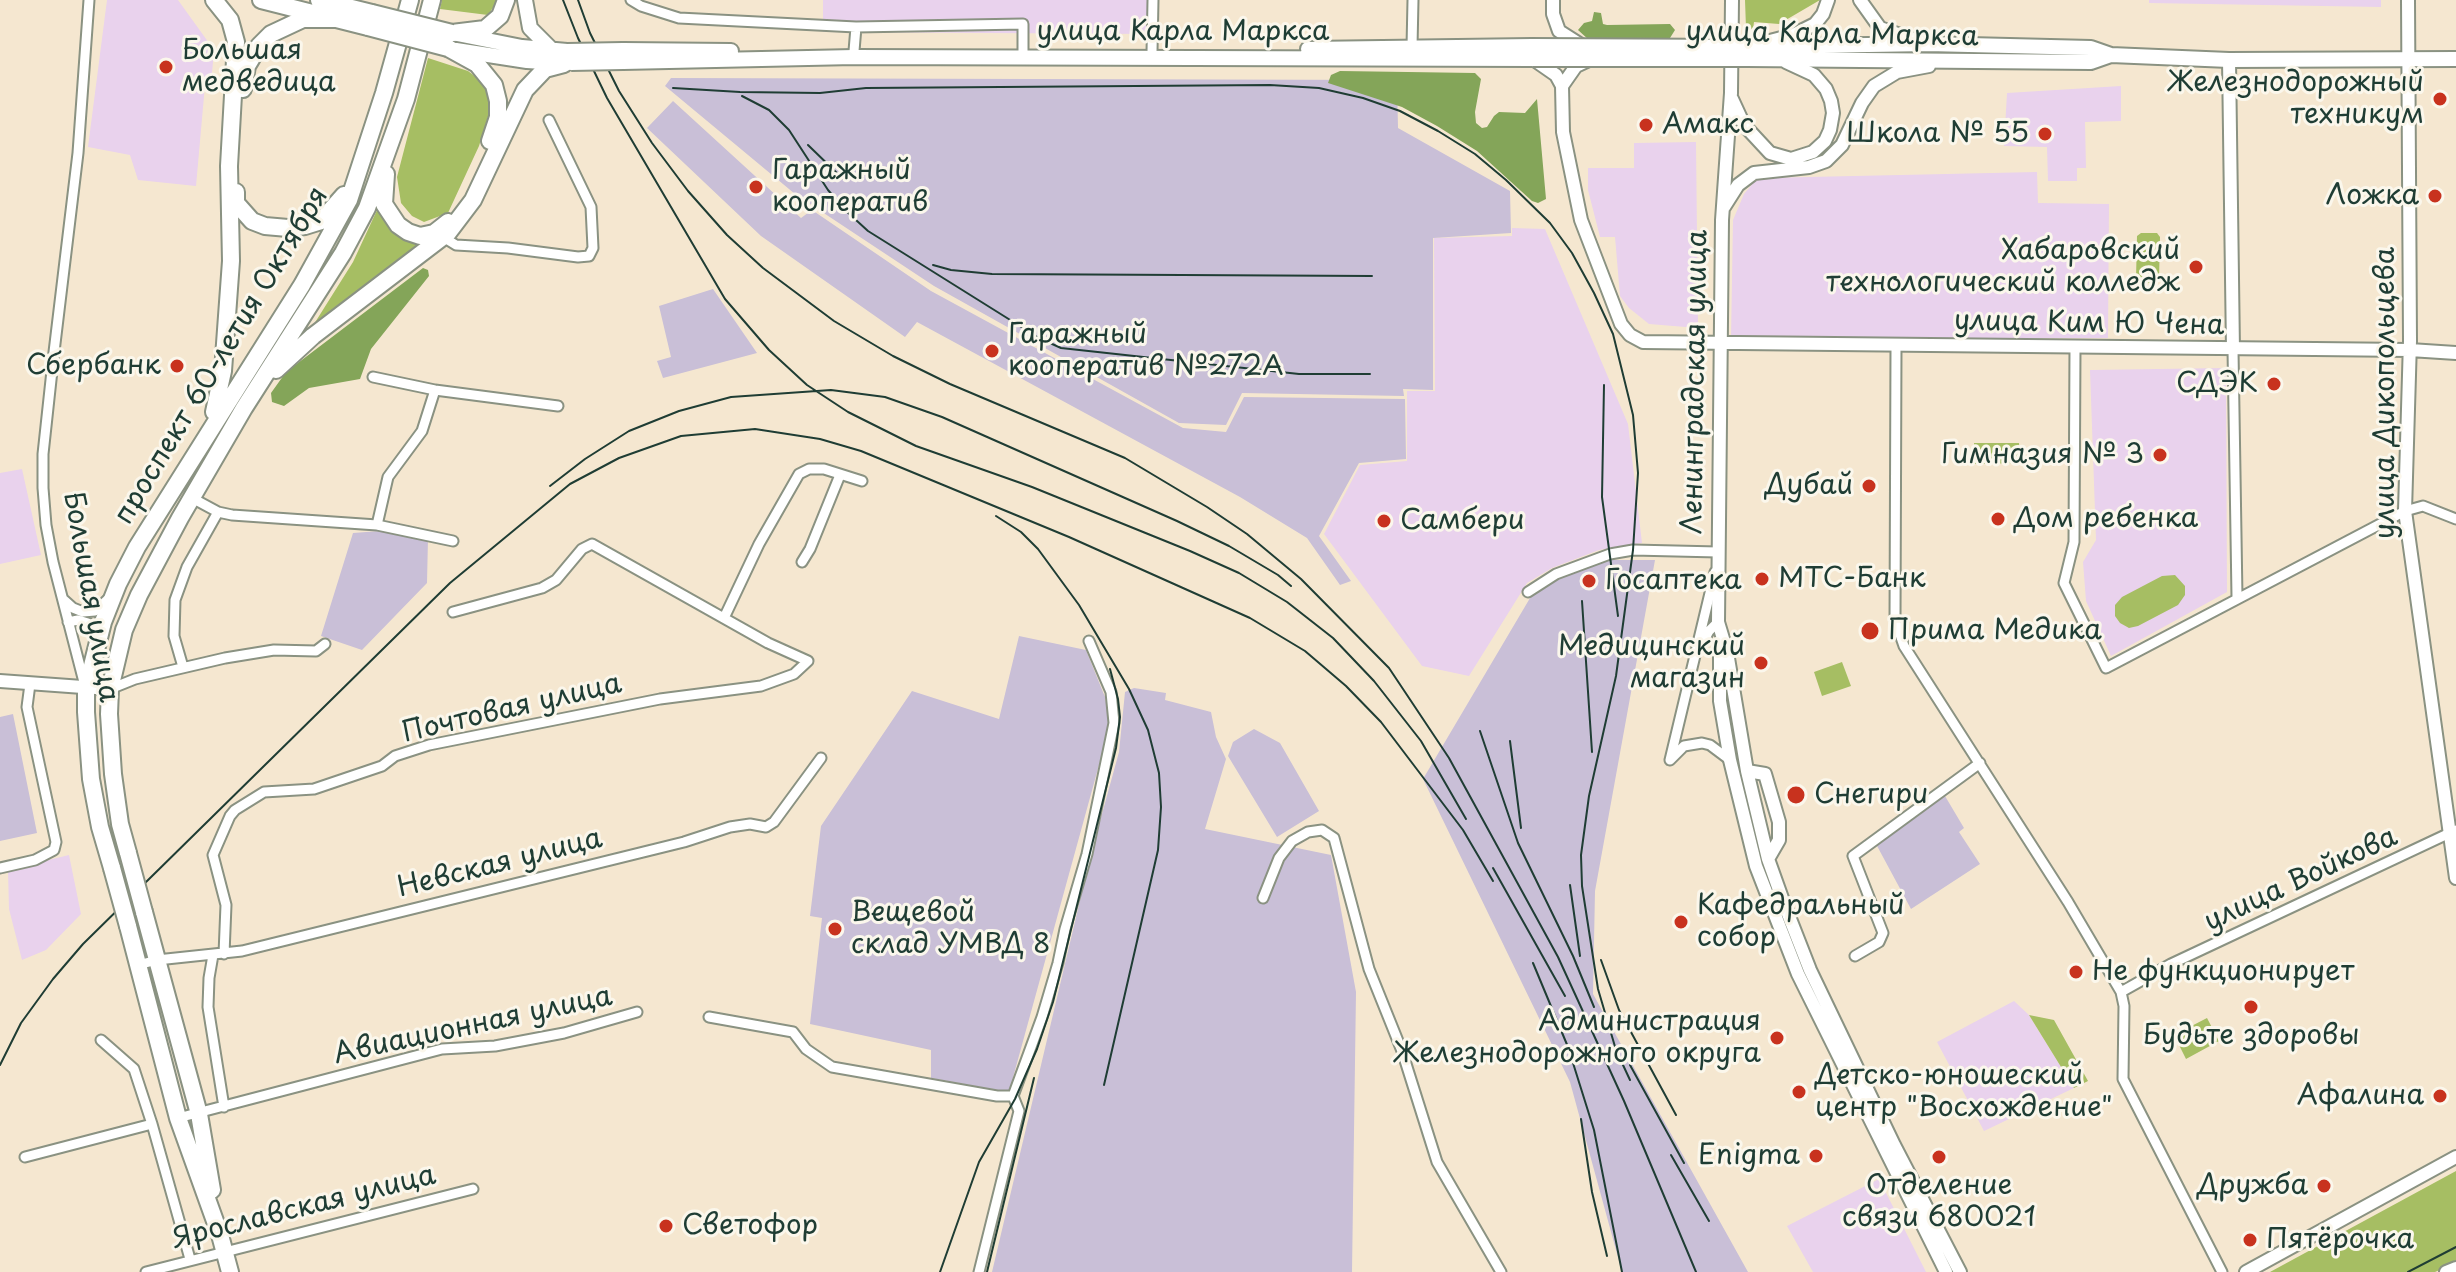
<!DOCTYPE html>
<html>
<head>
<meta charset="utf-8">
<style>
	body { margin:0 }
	canvas { display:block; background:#f5e7d0 }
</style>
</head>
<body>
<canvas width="2456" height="1272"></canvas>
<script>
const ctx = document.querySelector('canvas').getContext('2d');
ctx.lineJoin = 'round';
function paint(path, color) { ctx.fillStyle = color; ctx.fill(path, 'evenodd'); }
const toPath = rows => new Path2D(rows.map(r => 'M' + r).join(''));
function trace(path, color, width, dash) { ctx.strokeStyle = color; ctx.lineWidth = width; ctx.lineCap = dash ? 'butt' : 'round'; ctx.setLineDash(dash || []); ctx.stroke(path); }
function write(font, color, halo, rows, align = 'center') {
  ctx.font = font + ' "Playpen Sans",sans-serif'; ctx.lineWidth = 6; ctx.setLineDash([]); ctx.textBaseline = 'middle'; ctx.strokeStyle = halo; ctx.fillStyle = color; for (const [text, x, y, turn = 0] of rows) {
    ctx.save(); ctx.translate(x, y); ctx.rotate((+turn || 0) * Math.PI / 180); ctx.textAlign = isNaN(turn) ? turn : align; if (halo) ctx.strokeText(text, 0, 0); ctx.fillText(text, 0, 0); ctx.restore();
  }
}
paint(toPath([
	[107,0,178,0,214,50,211,85,205,85,196,186,138,180,130,155,88,147],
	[823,0,1151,0,1150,34,823,32],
	[2149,0,2381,0,2381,7,2149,3],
	[2121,86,2121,121,2085,122,2086,168,2077,168,2077,181,2048,181,2047,147,2004,146,2007,93],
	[1696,142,1698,328,1649,324,1629,308,1620,296,1615,237,1600,237,1588,190,1588,168,1634,168,1634,143],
	[2037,172,2038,203,2109,204,2108,338,1731,338,1733,220,1744,194,1755,181,1763,178],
	[1512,228,1545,229,1628,424,1642,543,1599,550,1552,568,1527,583,1469,676,1422,666,1324,534,1360,465,1407,461,1407,391,1435,391,1434,238,1512,236],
	[2226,368,2227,592,2111,656,2086,601,2083,562,2096,540,2090,370],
	[22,469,41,555,0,564,0,473],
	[69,855,81,914,46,950,22,960,9,909,8,870],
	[2014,1001,2029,1015,2074,1088,1984,1131,1937,1042],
	[1879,1179,1926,1272,1813,1272,1787,1226]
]), '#e9d2ed');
paint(toPath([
	[671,78,1397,80,1398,128,1510,191,1511,233,1433,238,1433,390,1403,389,1404,396,1242,393,1226,425,1179,423,934,286,795,194,665,86],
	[673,101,801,218,812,210,931,291,1183,428,1226,432,1244,397,1405,399,1406,459,1359,463,1319,536,1351,581,1340,585,1307,538,1240,497,917,322,905,337,761,236,647,128],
	[713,289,757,353,663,378,657,361,671,357,659,306],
	[393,530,428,538,427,583,362,650,321,636,353,533],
	[1607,560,1655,560,1595,891,1593,994,1748,1272,1622,1272,1570,1082,1423,779,1533,593,1561,578],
	[1019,636,1086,650,1105,697,1110,725,1009,1092,931,1078,931,1050,810,1024,822,918,810,916,821,826,912,691,999,719],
	[1134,688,1166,693,1165,700,1211,712,1216,737,1226,759,1205,829,1331,855,1356,992,1352,1272,992,1272,1091,854,1119,752,1125,692],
	[13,714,37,833,0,841,0,717],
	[1254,729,1280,743,1319,811,1277,837,1228,756,1233,742],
	[1945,796,1964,828,1959,832,1980,864,1911,909,1876,844]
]), '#c9bfd7');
paint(toPath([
	[442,0,498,0,488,15,440,9],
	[1745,0,1820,0,1779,24,1754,22,1753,29,1746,28],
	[428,58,468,71,484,83,491,107,479,146,448,213,424,222,412,216,401,203,397,177],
	[378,208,427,240,309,332,353,262],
	[2141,233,2157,233,2160,237,2159,280,2156,283,2140,283,2136,279,2137,236],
	[2019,443,2020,463,1975,464,1974,443],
	[2175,575,2185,586,2185,595,2178,605,2138,626,2129,628,2120,623,2115,616,2115,605,2122,597,2162,576],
	[1842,662,1851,686,1822,696,1814,672],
	[2029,1015,2054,1020,2088,1081,2074,1088],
	[2207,1018,2219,1041,2186,1059,2174,1035],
	[2456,1171,2456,1263,2435,1272,2270,1272]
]), '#a6be63');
paint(toPath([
	[1594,12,1601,13,1603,24,1607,25,1670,24,1675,30,1670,38,1589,40,1578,30,1584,23,1592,21],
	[1340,71,1475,73,1481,79,1475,112,1476,123,1482,128,1487,127,1494,116,1499,112,1525,113,1537,99,1546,199,1538,203,1532,201,1477,151,1437,126,1402,107,1328,83,1331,75],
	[423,268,428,270,429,276,371,349,360,379,309,388,284,406,272,402,271,393,286,372]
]), '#84a559');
const street = toPath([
	[631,0,641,6,679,18,856,27,1023,24,1023,51],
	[1412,47,1413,0],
	[854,51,856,27],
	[1152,52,1153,0],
	[443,237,456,245,508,248,578,257,589,256,593,248,591,207,549,120],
	[1896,347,1895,620,1904,646,2068,902,2121,992,2124,1006,2123,1079,2222,1272],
	[2075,348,2074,542,2064,583,2106,668,2405,511,2423,506,2456,519],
	[2233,350,2237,597],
	[373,377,435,390,558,406],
	[192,498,218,512,232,515,377,525,453,541],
	[377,525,388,477,422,431,435,390],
	[802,562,810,549,840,475],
	[1528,592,1556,574,1610,554,1633,550,1718,552],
	[63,599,73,608,83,612,95,611,107,600],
	[724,618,759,544,799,474,809,469,824,469,862,481],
	[68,622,78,620,88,623,99,639],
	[1700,648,1709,631,1718,622],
	[183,667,174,636,175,600,187,567,218,512],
	[84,682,53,562,46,525,43,488,43,454,54,352,78,153,89,0],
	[110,689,135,679,225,658,274,650,316,651,325,644],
	[1670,760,1715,572],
	[1670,760,1684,746,1702,743,1710,745,1730,760],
	[0,868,35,860,54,850,56,842,27,707,30,684],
	[1263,898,1279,858,1292,841,1308,832,1322,830,1334,838,1369,969,1402,1051,1437,1162,1501,1272],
	[224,954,226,905,213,855,230,816,235,810,264,792,314,789,382,766,395,756,429,745,660,699,761,686,794,674,808,661,768,643,592,544,582,549,556,580,542,588,453,612],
	[213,955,209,978,208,1007,224,1107],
	[1855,956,1879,942,1883,933,1853,856,1980,763],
	[138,965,157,960,242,951,684,842,730,827,750,824,766,827,774,822,821,758],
	[2121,992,2171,964,2456,830],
	[709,1017,793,1032,806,1049,832,1067,997,1096,1013,1096],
	[101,1040,134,1069,152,1124,190,1259],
	[178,1118,442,1049,495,1046,564,1033,637,1012],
	[25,1157,152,1124],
	[146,1272,473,1189],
	[979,1272,1019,1111,1013,1096,1042,1017,1058,963,1065,929,1087,854,1114,723,1111,692,1089,641]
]);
const secondary = toPath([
	[1553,0,1553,14,1559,31,1581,45],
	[1732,0,1731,93,1722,220,1718,622,1727,652,1747,771,1768,859,1783,901,1810,970,1894,1145,1960,1272],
	[1860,0,1880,28,1921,42],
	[2408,0,2410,341,2405,511,2456,878],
	[1762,43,1793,35,1815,24,1823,14,1828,0],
	[1533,59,1556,75,1562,86,1563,132,1581,220,1621,324,1630,335,1643,342,2410,350,2456,353],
	[2229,60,2233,350],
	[1562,86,1576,66,1591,59],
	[1732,99,1744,125,1770,153,1791,159,1813,152,1825,141,1830,130,1833,113,1831,101,1826,89,1814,75,1786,62],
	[1724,207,1738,185,1754,173,1809,167,1826,161,1842,145,1862,103,1874,86,1897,72,1929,66],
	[1720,646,1720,701,1730,760,1756,866,1798,974,1946,1272],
	[0,681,110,689],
	[1747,771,1765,774,1779,822,1779,840,1768,859],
	[2246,1272,2456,1157],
	[2446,1272,2456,1268]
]);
const primary = toPath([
	[525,0,530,28,552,50],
	[457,34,522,47,567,51],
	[1748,47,1928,44,2091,48,2111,55,2229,60,2456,59],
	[1308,49,1532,46],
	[456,50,527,61,558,63],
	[623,50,731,51],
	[1747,59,2091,62,2111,55],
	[623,62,854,57,1533,59]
]);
const highway = toPath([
	[261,0,368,27],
	[319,0,372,13],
	[452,33,485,29,500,16,506,0],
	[448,48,477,64,494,85,498,101,498,117,490,141],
	[243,89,247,66,259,46,271,34,303,19,334,19],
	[386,174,384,204,398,225,408,232,420,236,434,233,448,222],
	[236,192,236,203,252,221,265,226,288,228,305,226,321,221,344,195],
	[276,370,313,336,448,233,473,200,525,90,545,69,564,64],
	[214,412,223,371,231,261,229,166,236,42,230,20,214,0],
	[128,853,120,824,113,774,109,714,110,689,124,630,139,595,180,518,244,408,343,253,367,208,406,99,432,0],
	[112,868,100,827,91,779,86,712,86,690,103,622,118,584,137,547,302,285,349,200,384,93,410,0],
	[144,912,199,1114,212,1190],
	[128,926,178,1118,220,1235,230,1272]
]);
trace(street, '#8a9282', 13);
trace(secondary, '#8a9282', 16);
trace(primary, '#8a9282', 18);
trace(highway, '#8a9282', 20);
trace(street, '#fff', 9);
trace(secondary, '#fff', 12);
trace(primary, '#fff', 14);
trace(highway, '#fff', 16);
trace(toPath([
	[2408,1272,2456,1247]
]), '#1f3d34', 2);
trace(toPath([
	[563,0,578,38,607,98,725,299,769,350,807,385,848,412,916,446,1032,487,1190,551,1239,573,1287,602,1333,638,1374,681,1421,741,1466,819],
	[578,0,590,33,619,91,652,143,688,191,727,235,763,268,834,321,893,356,950,384,1125,458,1207,507,1247,534,1301,579,1389,668,1449,758,1558,957,1624,1101,1696,1272],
	[673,88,740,92,820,93,866,88,1270,85,1319,88,1363,98,1400,111,1438,131,1475,154,1506,180,1550,223,1572,253,1594,293,1613,334,1633,415,1638,473,1633,550,1616,676,1589,796,1581,855,1582,886,1598,989,1616,1050,1630,1080],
	[742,96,769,110,789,130,828,190,845,210,868,231,1039,338,1061,348,1299,374,1370,374],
	[808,145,843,179],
	[933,265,951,270,992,274,1372,276],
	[1604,385,1602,497,1618,616],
	[550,486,585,459,629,431,679,411,731,397,831,390,885,397,942,417,1177,521,1229,546,1278,575,1291,586],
	[996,516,1021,532,1038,549,1079,605,1129,689,1148,730,1159,773,1161,807,1158,850,1104,1085],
	[1582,601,1592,752],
	[1480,731,1518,843,1573,956,1594,1007],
	[1510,741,1521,828],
	[1493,868,1565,996],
	[1570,885,1580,956],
	[1601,960,1619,1010,1676,1115],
	[1533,963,1568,1047,1594,1130,1622,1272],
	[0,1065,21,1023,53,979,83,944,450,583,570,484,619,458,681,436,755,429,820,439,861,451,1069,537,1250,618,1305,651,1346,686,1381,722,1463,830,1493,881],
	[1630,1065,1684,1163],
	[1581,1119,1592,1192,1607,1256],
	[1671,1155,1709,1221],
	[940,1272,979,1162,1015,1099,1037,1049,1053,1002,1116,748,1120,717,1118,699,1110,669],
	[987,1272,1034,1078]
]), '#1f3d34', 2);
const primaryBridge = toPath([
	[1532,46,1748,47],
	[567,51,623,50],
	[1533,59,1747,59],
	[571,63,623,62]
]);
const highwayBridge = toPath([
	[372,13,452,33],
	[368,27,448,48],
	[128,853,144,912],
	[112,868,128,926]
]);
trace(primaryBridge, '#8a9282', 18, []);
trace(highwayBridge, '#8a9282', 20, []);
trace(primaryBridge, '#fff', 14);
trace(highwayBridge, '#fff', 16);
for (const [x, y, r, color] of [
	[166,67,8,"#c8321e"],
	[2440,99,8,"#c8321e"],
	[1646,125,8,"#c8321e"],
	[2045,134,8,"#c8321e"],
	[756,187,8,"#c8321e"],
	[2435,196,8,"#c8321e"],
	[2196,267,8,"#c8321e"],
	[992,351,8,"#c8321e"],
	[177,366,8,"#c8321e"],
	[2274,384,8,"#c8321e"],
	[2160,455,8,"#c8321e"],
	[1869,486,8,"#c8321e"],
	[1998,519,8,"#c8321e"],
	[1384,521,8,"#c8321e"],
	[1762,579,8,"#c8321e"],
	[1589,581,8,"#c8321e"],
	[1870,631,10,"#c8321e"],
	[1761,663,8,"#c8321e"],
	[1796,795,10,"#c8321e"],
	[1681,922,8,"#c8321e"],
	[835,929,8,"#c8321e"],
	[2076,972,8,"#c8321e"],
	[2251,1007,8,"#c8321e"],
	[1777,1038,8,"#c8321e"],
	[1799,1092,8,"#c8321e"],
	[2440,1096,8,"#c8321e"],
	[1816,1156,8,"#c8321e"],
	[1939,1157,8,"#c8321e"],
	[2324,1186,8,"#c8321e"],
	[666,1226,8,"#c8321e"],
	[2250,1240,8,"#c8321e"]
]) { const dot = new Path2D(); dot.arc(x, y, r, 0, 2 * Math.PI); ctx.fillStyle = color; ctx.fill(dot); trace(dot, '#fbf7ec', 3); }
write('28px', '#1f3d34', '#fbf7ec', [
	["улица Карла Маркса",1183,32],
	["улица Карла Маркса",1832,35,1],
	["улица Ким Ю Чена",2089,324,1],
	["проспект 60-летия Октября",222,356,-59],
	["Ленинградская улица",1696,382,-89],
	["улица Дикопольцева",2386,393,-90],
	["Большая улица",90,597,80],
	["Почтовая улица",512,709,-13],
	["Невская улица",500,864,-14],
	["улица Войкова",2301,880,-25],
	["Авиационная улица",473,1026,-12],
	["Ярославская улица",304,1208,-14]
]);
write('28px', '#1f3d34', '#fbf7ec', [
	["Большая",182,51],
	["медведица",182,83],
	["Железнодорожный",2424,83,"right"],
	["техникум",2424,115,"right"],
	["Амакс",1662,125],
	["Школа № 55",2029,134,"right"],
	["Гаражный",772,171],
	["кооператив",772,203],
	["Ложка",2419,196,"right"],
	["Хабаровский",2180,251,"right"],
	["технологический колледж",2180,283,"right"],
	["Гаражный",1008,335],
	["кооператив №272А",1008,367],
	["Сбербанк",161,366,"right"],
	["СДЭК",2258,384,"right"],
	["Гимназия № 3",2144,455,"right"],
	["Дубай",1853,486,"right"],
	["Дом ребенка",2014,519],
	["Самбери",1400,521],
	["МТС-Банк",1778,579],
	["Госаптека",1605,581],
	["Прима Медика",1888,631],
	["Медицинский",1745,647,"right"],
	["магазин",1745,679,"right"],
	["Снегири",1814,795],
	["Кафедральный",1697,906],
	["собор",1697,938],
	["Вещевой",851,913],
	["склад УМВД 8",851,945],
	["Не функционирует",2092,972],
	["Администрация",1761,1022,"right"],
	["Железнодорожного округа",1761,1054,"right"],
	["Будьте здоровы",2251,1036,"center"],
	["Детско-юношеский",1815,1076],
	["центр \"Восхождение\"",1815,1108],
	["Афалина",2424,1096,"right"],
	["Enigma",1800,1156,"right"],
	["Отделение",1939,1186,"center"],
	["связи 680021",1939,1218,"center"],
	["Дружба",2308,1186,"right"],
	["Светофор",682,1226],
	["Пятёрочка",2266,1240]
], 'left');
</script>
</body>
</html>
